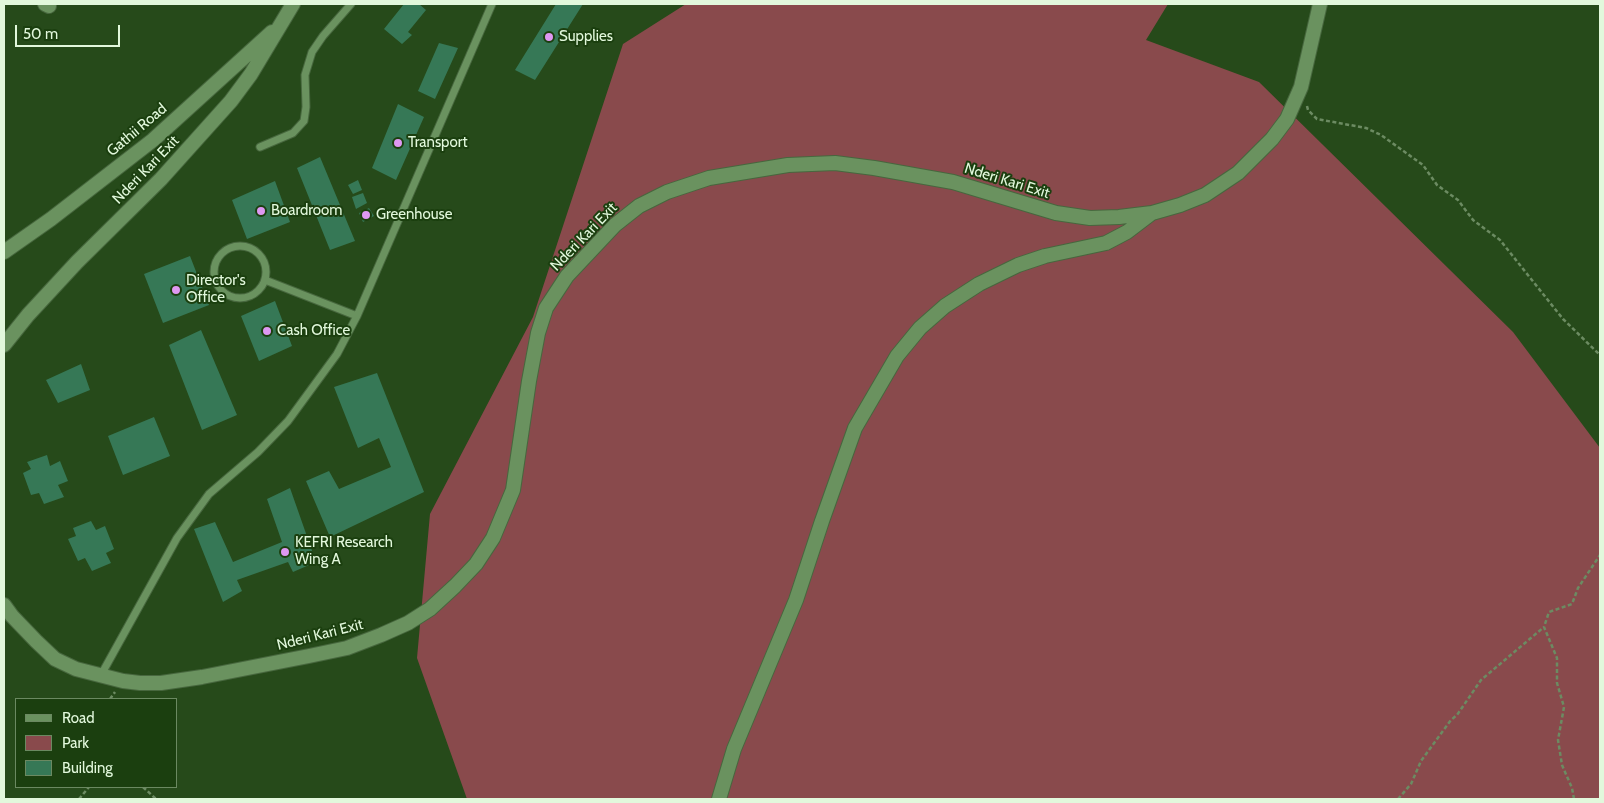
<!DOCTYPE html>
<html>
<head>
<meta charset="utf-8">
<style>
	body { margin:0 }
	#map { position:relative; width:1604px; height:803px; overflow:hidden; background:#264a1a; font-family:Cabin,sans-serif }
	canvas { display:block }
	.frame { position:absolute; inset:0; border:5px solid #e2f8dc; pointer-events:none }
	.legend { position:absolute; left:15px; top:698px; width:162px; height:90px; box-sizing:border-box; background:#1b3f0f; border:1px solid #6b8961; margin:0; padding:6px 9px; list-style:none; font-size:15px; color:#e2f8dc }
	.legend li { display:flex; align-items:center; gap:10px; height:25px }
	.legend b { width:25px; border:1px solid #6b8961 }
	.scale { position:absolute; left:15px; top:25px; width:105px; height:22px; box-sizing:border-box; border:2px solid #e2f8dc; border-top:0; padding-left:6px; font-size:15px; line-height:18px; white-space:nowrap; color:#e2f8dc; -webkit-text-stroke:4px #1b3f0f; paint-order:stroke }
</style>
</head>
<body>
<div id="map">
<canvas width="1604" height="803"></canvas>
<div class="frame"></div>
<ul class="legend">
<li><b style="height:6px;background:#6a925f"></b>Road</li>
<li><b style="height:14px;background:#894a4c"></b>Park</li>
<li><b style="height:14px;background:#367856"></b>Building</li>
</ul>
<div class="scale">50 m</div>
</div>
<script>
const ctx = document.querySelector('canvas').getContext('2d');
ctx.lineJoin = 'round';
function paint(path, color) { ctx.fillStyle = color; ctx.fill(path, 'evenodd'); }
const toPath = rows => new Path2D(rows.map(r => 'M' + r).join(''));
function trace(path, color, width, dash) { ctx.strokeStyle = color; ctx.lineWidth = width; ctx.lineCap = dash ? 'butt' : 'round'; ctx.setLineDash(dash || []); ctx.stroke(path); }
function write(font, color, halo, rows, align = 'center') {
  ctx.font = font + ' Cabin,sans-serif'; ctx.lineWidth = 4; ctx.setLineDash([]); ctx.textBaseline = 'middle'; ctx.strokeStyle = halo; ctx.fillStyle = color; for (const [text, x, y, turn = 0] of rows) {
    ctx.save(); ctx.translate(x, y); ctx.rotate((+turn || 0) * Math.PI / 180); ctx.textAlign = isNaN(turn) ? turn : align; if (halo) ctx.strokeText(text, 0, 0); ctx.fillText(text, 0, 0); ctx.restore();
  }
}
paint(toPath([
	[686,4,1168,4,1146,40,1259,82,1513,332,1600,448,1600,799,467,799,417,658,430,514,533,317,623,44]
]), '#894a4c');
paint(toPath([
	[404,4,419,4,426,10,408,32,412,35,402,44,384,29],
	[556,4,583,4,535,80,515,70],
	[439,43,458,48,435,99,418,91],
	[398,104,424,117,396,180,372,168],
	[320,157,355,241,330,250,297,168],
	[358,180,362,190,353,194,348,185],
	[275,181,290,222,247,239,232,200],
	[363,193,367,203,356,209,352,197],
	[369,208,374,216,363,222,359,213],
	[190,256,209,305,163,323,144,274],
	[275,301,292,346,259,361,241,316],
	[201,330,237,415,202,430,169,345],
	[81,364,90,390,58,403,46,380],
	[377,373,424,492,330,537,306,481,329,471,339,489,391,467,379,438,358,448,334,387],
	[154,417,170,456,123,475,108,436],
	[47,455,50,466,60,461,68,481,58,485,64,497,44,504,39,493,31,495,23,473,31,469,27,462],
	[290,488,316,562,293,572,288,562,237,580,242,591,223,602,194,529,215,522,233,562,282,542,267,499],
	[91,521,96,530,105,526,114,549,106,553,111,563,92,571,85,558,78,561,68,539,76,536,73,528]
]), '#367856');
const service = toPath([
	[260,147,293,133,304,121,306,107,305,75,312,52,323,36,351,4],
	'214 272a26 26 0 1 1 52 0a26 26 0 1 1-52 0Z',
	[265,280,357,316],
	[101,675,177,538,209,494,258,452,288,421,337,354,357,316,492,4]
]);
const minor = toPath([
	[45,4,49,6],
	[4,252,51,219,153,140,272,32],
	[4,345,28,315,77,262,161,179,231,101,251,74,293,4],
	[4,605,12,616,36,641,55,659,76,669,123,681,140,683,161,683,202,677,309,656,347,648,381,635,408,623,430,609,455,586,476,564,493,538,513,490,529,381,538,333,546,308,567,276,615,225,639,206,667,192,709,178,788,165,835,163,874,168,953,182,1056,213,1090,218,1119,217,1152,213,1180,205,1205,195,1238,173,1272,139,1287,119,1301,87,1320,4],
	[719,799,734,749,796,600,822,521,855,428,897,356,920,328,945,306,979,284,1018,265,1045,256,1106,243,1127,232,1152,213]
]);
trace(service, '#47673e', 9);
trace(minor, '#47673e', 16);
trace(toPath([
	[1307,106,1308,110,1317,119,1366,128,1381,135,1423,165,1437,185,1458,200,1473,220,1500,240,1563,319,1600,355],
	[110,699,115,692],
	[143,787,156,799],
	[79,799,89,787],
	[1398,799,1411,784,1421,761,1451,720,1457,715,1481,680,1544,627],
	[1574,799,1572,788,1562,765,1558,740,1564,707,1557,683,1557,658,1544,627,1549,612,1572,604,1578,588,1600,555]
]), '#6c8b62', 2.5, [4, 2.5]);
trace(service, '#6a925f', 7);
trace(minor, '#6a925f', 14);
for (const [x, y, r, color] of [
	[549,37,5,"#de98f2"],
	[398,143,5,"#de98f2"],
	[261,211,5,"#de98f2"],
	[366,215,5,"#de98f2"],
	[176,290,5,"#de98f2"],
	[267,331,5,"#de98f2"],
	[285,552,5,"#de98f2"]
]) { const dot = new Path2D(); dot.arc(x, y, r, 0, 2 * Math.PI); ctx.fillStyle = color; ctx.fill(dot); trace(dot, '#1b3f0f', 2); }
write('15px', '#e2f8dc', '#1b3f0f', [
	["Supplies",559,37],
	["Transport",408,143],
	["Boardroom",271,211],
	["Greenhouse",376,215],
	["Director's",186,281],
	["Office",186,298],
	["Cash Office",277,331],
	["KEFRI Research",295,543],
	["Wing A",295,560]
], 'left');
write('15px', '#e2f8dc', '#1b3f0f', [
	["Gathii Road",137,130,-40],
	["Nderi Kari Exit",146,170,-46],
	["Nderi Kari Exit",1007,181,17],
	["Nderi Kari Exit",584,237,-46],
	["Nderi Kari Exit",320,635,-14]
]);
</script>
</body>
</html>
